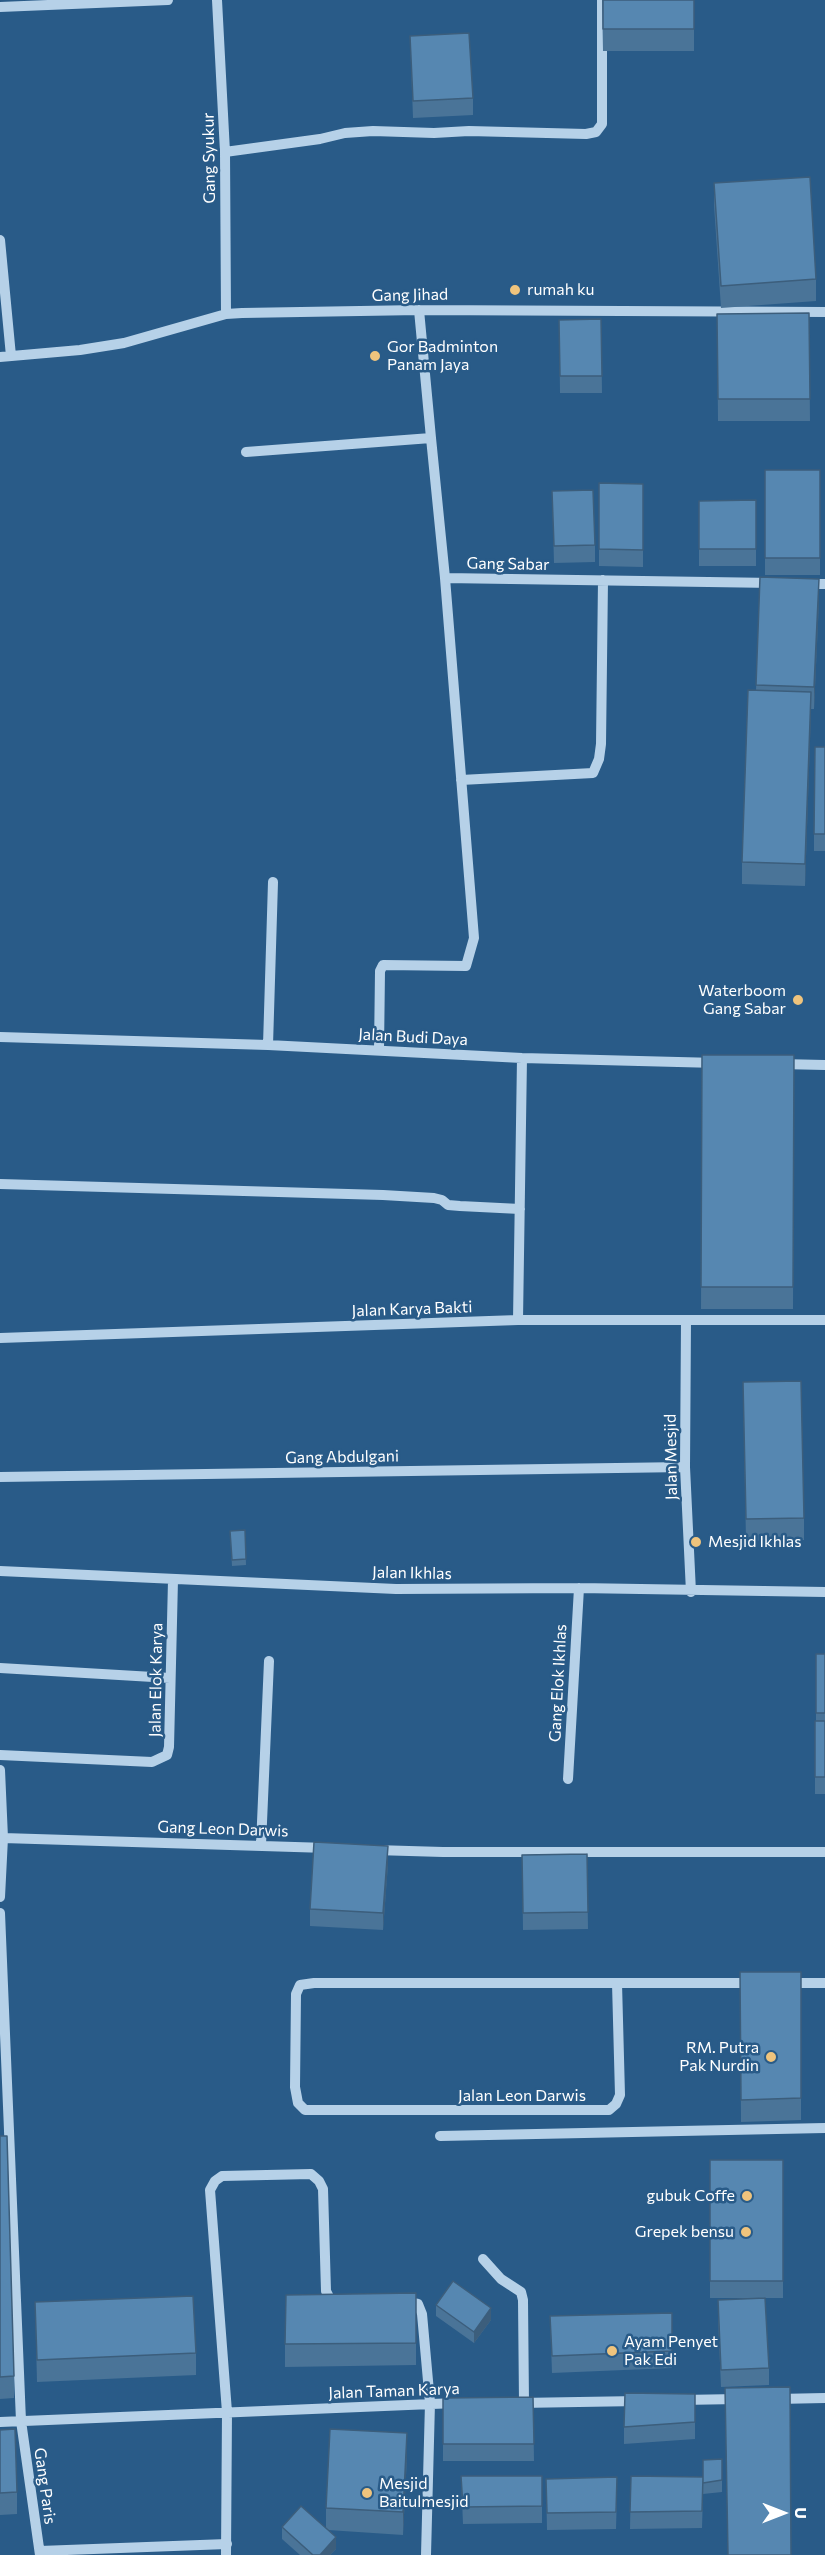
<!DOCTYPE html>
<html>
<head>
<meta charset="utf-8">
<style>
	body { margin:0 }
	#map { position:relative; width:825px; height:2555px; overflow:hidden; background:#295b88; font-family:Commissioner,sans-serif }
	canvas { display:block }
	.north { position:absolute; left:753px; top:2483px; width:60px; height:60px; -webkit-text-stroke:4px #295b88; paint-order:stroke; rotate:90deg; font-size:16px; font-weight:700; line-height:24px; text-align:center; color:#fff }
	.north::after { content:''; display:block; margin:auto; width:21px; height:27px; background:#fff; clip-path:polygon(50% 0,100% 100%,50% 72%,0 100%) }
</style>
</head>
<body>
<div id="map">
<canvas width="825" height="2555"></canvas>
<div class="north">U</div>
</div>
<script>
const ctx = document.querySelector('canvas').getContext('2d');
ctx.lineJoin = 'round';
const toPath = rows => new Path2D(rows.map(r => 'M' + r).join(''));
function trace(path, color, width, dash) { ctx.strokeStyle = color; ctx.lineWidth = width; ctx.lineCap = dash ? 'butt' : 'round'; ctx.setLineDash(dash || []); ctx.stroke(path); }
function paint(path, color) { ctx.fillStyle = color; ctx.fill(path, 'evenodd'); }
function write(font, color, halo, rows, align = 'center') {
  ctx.font = font + ' Commissioner,sans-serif'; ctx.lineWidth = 5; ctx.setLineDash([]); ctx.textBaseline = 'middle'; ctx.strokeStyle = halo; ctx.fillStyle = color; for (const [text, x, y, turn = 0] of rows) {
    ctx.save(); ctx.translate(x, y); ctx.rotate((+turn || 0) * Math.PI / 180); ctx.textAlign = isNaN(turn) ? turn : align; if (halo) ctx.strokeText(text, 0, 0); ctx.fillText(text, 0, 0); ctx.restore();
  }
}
trace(toPath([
	[217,0,225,152,226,314],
	[0,7,168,0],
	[225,152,320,139,345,133,373,131,434,133,469,131,586,134,596,132,602,124,602,0],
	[0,240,11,356],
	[419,310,431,438],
	[0,357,80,350,124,343,226,314,242,313,419,310,825,312],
	[246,452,431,438,445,578,774,583],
	[804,584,825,584],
	[461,780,593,773,599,759,601,744,603,580],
	[0,1037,268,1045,522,1058,717,1063],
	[268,1045,273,882],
	[379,1050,380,971,383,965,466,966,474,938,445,578],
	[780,1064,825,1065],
	[0,1184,383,1195,434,1198,442,1200,448,1205,460,1206,520,1209],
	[518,1320,522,1058],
	[686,1321,685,1467,691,1592],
	[0,1338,518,1320,825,1320],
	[0,1477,685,1467],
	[0,1571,396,1589,579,1588,825,1592],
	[0,1668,170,1678],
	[0,1755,152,1762,167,1755,169,1747,173,1580],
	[0,1770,3,1838,0,1897],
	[568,1779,579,1588],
	[3,1838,327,1848],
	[261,1845,269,1661],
	[375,1850,443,1852,825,1852],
	[0,1913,21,2421,40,2555],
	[617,1983,620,2095,616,2104,609,2110,305,2110,298,2103,295,2087,296,1994,300,1985,314,1983,753,1983],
	[786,1983,825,1983],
	[440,2136,825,2128],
	[483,2259,501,2279,521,2292,523,2300,524,2403],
	[404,2301,418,2304,422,2314,430,2403,426,2555],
	[777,2399,825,2398],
	[681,2400,738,2399],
	[519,2403,639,2401],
	[0,2422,456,2403],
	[40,2551,227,2544],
	[226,2555,227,2412,210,2190,215,2181,222,2176,311,2174,319,2181,323,2189,326,2291,330,2299,337,2301]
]), '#b6d1e8', 10);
paint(toPath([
	[602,0,694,0,694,51,603,51],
	[410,36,473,98,473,115,413,118],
	[714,183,816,279,816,301,721,308,714,205],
	[809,313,810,421,718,421,717,314],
	[601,319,602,393,560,393,559,320],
	[765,470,820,470,820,575,765,575],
	[599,483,643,484,643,567,599,566],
	[552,491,595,545,595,562,554,563],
	[756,500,756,566,699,566,699,501],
	[760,577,819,601,814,709,811,709,805,886,742,884,742,862,756,690],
	[825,747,825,851,814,851,814,834],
	[702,1055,794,1055,793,1309,701,1309],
	[743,1382,804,1518,804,1540,746,1541],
	[245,1530,246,1565,232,1566,230,1531],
	[816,1654,825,1654,825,1794,815,1794,815,1721,816,1721],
	[587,1854,588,1929,523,1930,522,1855],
	[388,1864,383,1930,310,1926,310,1909],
	[740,1972,801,1972,801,2120,741,2122],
	[0,2136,14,2376,14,2398,0,2399],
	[710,2160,783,2160,783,2298,765,2298,769,2368,769,2385,721,2387,718,2317,718,2300,753,2298,710,2298],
	[416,2293,416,2365,285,2367,285,2344],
	[35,2302,196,2353,196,2375,37,2382],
	[436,2305,491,2320,474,2343,436,2316],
	[672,2313,672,2368,552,2373,550,2316],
	[695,2394,695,2439,624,2444,624,2427],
	[533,2397,534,2461,443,2461,443,2398],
	[0,2430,17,2492,17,2514,0,2515],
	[407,2456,403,2535,328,2530,336,2549,330,2555,300,2555,282,2539,282,2527,326,2528,326,2508],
	[722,2459,722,2492,703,2494,702,2528,630,2529,631,2476,703,2477],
	[461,2476,542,2476,542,2523,463,2524],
	[546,2479,617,2494,616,2529,547,2530]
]), '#4a7498');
paint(toPath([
	[819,579,819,601,814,709,814,687],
	[811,692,811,714,805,886,805,864],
	[388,1846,388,1864,383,1930,383,1913],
	[491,2308,491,2320,474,2343,474,2332],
	[407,2433,407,2456,403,2535,403,2512],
	[336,2537,336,2549,330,2555,320,2555]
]), '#3c5e7c');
const building = toPath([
	[603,0,694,0,694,29,603,29,603,0],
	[469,33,473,98,413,101,410,36,469,33],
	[810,177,816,279,721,286,714,183,810,177],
	[809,313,810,399,718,399,717,314,809,313],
	[601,319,602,376,560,376,559,320,601,319],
	[765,470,820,470,820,558,765,558,765,470],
	[599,483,643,484,643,550,599,549,599,483],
	[593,490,595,545,554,546,552,491,593,490],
	[756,500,756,549,699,549,699,501,756,500],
	[760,577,819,579,814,687,756,685,760,577],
	[748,690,811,692,805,864,742,862,748,690],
	[815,747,825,747,825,834,814,834,815,747],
	[702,1055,794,1055,793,1287,701,1287,702,1055],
	[801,1381,804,1518,746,1519,743,1382,801,1381],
	[245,1530,246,1559,232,1560,230,1531,245,1530],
	[816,1654,825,1654,825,1713,816,1713,816,1654],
	[815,1721,825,1721,825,1777,815,1777,815,1721],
	[314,1842,388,1846,383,1913,310,1909,314,1842],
	[587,1854,588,1912,523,1913,522,1855,587,1854],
	[740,1972,801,1972,801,2098,741,2100,740,1972],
	[0,2136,7,2136,14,2376,0,2377,0,2136],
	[710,2160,783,2160,783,2281,710,2281,710,2160],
	[453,2281,491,2308,474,2332,436,2305,453,2281],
	[416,2293,416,2343,285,2344,286,2295,416,2293],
	[193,2296,196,2353,37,2360,35,2302,193,2296],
	[765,2298,769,2368,721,2370,718,2300,765,2298],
	[672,2313,672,2351,552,2356,550,2316,672,2313],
	[790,2387,791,2555,728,2555,725,2388,790,2387],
	[625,2393,695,2394,695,2422,624,2427,625,2393],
	[533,2397,534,2444,443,2444,443,2398,533,2397],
	[15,2429,17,2492,0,2493,0,2430,15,2429],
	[330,2429,407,2433,403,2512,326,2508,330,2429],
	[722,2459,722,2480,703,2483,703,2460,722,2459],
	[461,2476,542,2476,542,2506,463,2507,461,2476],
	[631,2476,703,2477,702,2511,630,2512,631,2476],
	[617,2477,616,2512,547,2513,546,2479,617,2477],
	[301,2506,336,2537,320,2555,313,2555,282,2527,301,2506]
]);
paint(building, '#5687b1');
trace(building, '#3c5e7c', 1.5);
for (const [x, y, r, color] of [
	[515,290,6,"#efc47d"],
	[375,356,6,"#efc47d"],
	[798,1000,6,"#efc47d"],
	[696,1542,6,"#efc47d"],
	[771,2057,6,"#efc47d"],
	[747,2196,6,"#efc47d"],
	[746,2232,6,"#efc47d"],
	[612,2351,6,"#efc47d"],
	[367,2493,6,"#efc47d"]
]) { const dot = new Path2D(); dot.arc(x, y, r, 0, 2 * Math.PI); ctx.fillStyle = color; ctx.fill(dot); trace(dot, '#295b88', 2); }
write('16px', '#fff', '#295b88', [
	["Gang Syukur",209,158,-91],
	["Gang Jihad",410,295,-1],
	["Gang Sabar",508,564,1],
	["Jalan Budi Daya",413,1037,3],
	["Jalan Karya Bakti",412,1309,-2],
	["Gang Abdulgani",342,1457,-1],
	["Jalan Mesjid",671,1457,-91],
	["Jalan Ikhlas",412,1573,1],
	["Jalan Elok Karya",156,1680,-89],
	["Gang Elok Ikhlas",558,1683,-87],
	["Gang Leon Darwis",223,1829,2],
	["Jalan Leon Darwis",522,2096],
	["Jalan Taman Karya",394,2391,-2],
	["Gang Paris",45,2486,82]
]);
write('16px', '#fff', '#295b88', [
	["rumah ku",527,290],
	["Gor Badminton",387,347],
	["Panam Jaya",387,365],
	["Waterboom",786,991,"right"],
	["Gang Sabar",786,1009,"right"],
	["Mesjid Ikhlas",708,1542],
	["RM. Putra",759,2048,"right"],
	["Pak Nurdin",759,2066,"right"],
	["gubuk Coffe",735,2196,"right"],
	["Grepek bensu",734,2232,"right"],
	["Ayam Penyet",624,2342],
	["Pak Edi",624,2360],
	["Mesjid",379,2484],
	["Baitulmesjid",379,2502]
], 'left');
</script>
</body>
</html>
